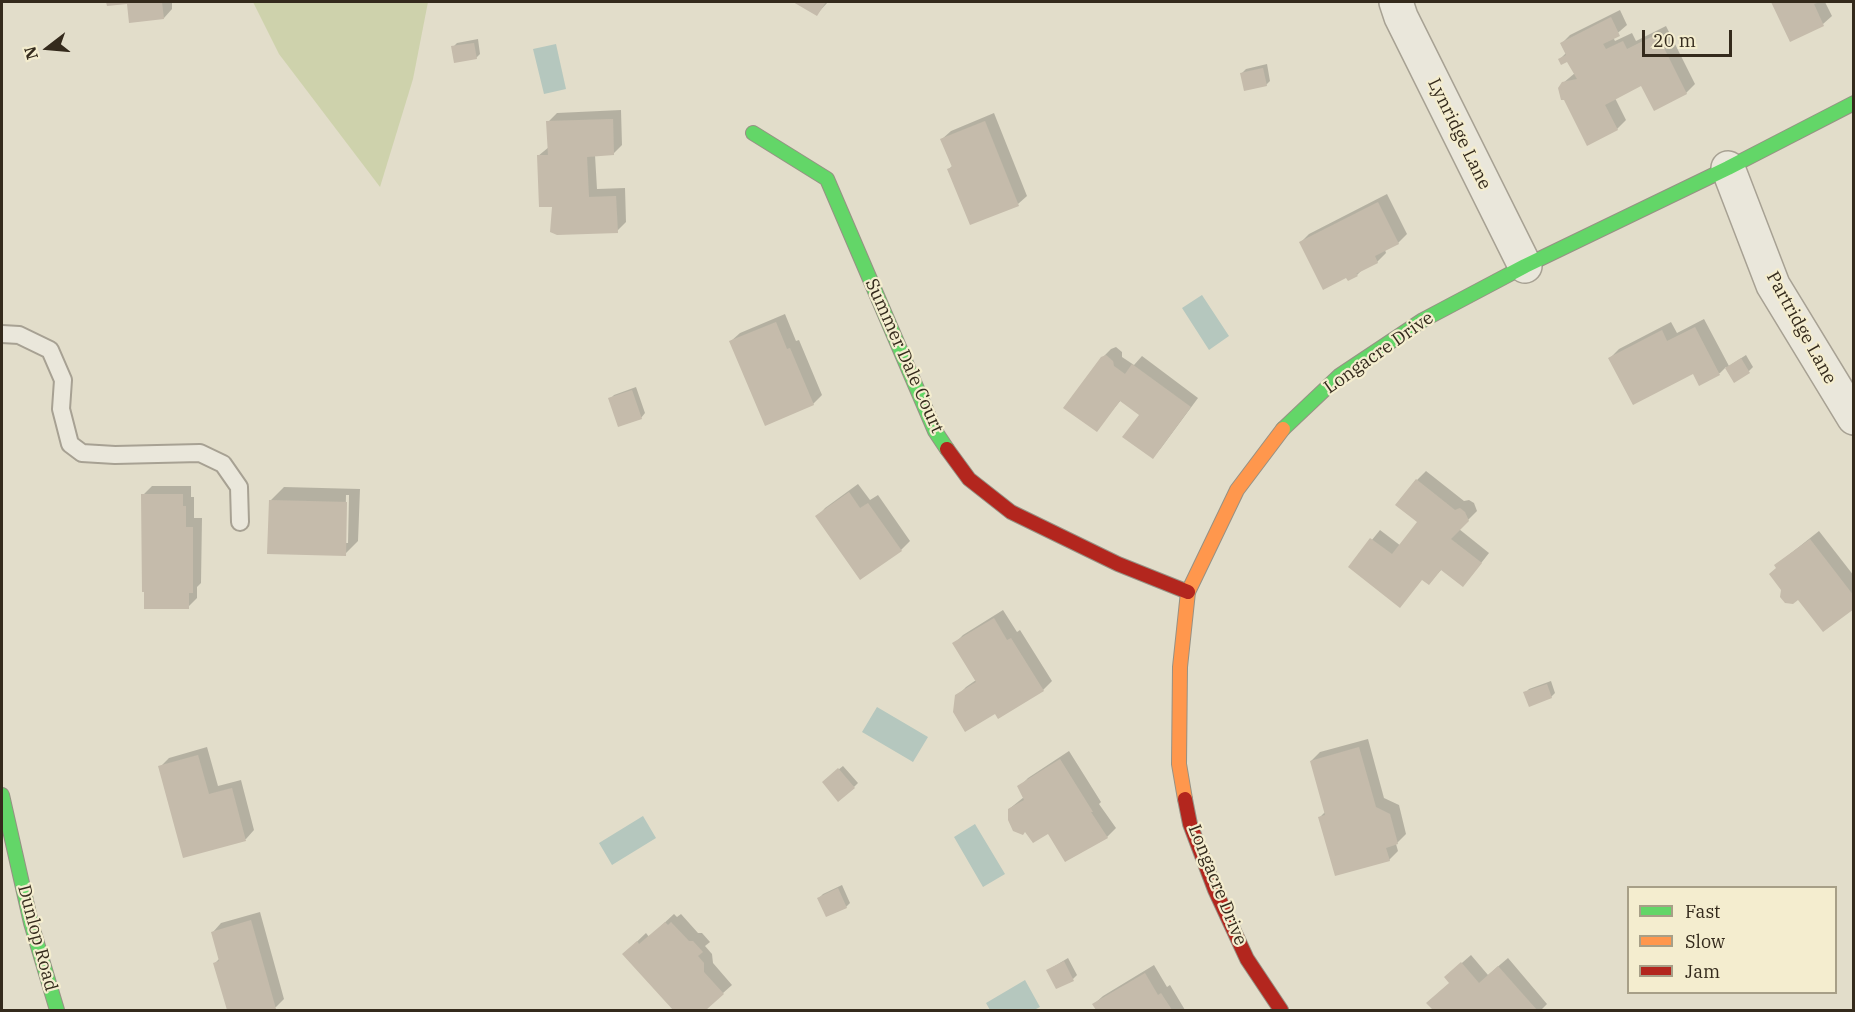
<!DOCTYPE html>
<html>
<head>
<meta charset="utf-8">
<style>
	body { margin:0 }
	#map { position:relative; width:1855px; height:1012px; overflow:hidden; background:#e2ddca; font-family:"IBM Plex Serif",serif }
	canvas { display:block }
	.frame { position:absolute; inset:0; border:3px solid #342a1c; pointer-events:none }
	.legend { position:absolute; left:1627px; top:886px; width:210px; height:108px; box-sizing:border-box; background:#f4edcf; border:2px solid #a79f87; margin:0; padding:8px 10px; list-style:none; font-size:18px; color:#342a1c }
	.legend li { display:flex; align-items:center; gap:12px; height:30px }
	.legend b { width:30px; border:2px solid #a79f87 }
	.north { position:absolute; left:18px; top:18px; width:60px; height:60px; -webkit-text-stroke:4px #f4edcf; paint-order:stroke; rotate:254deg; font-size:16px; font-weight:700; line-height:24px; text-align:center; color:#342a1c }
	.north::after { content:''; display:block; margin:auto; width:21px; height:27px; background:#342a1c; clip-path:polygon(50% 0,100% 100%,50% 72%,0 100%) }
	.scale { position:absolute; left:1642px; top:30px; width:90px; height:27px; box-sizing:border-box; border:3px solid #342a1c; border-top:0; padding-left:8px; font-size:18px; line-height:21px; white-space:nowrap; color:#342a1c; -webkit-text-stroke:4px #f4edcf; paint-order:stroke }
</style>
</head>
<body>
<div id="map">
<canvas width="1855" height="1012"></canvas>
<div class="frame"></div>
<ul class="legend">
<li><b style="height:8px;background:#63d668"></b>Fast</li>
<li><b style="height:8px;background:#ff974d"></b>Slow</li>
<li><b style="height:8px;background:#b3261e"></b>Jam</li>
</ul>
<div class="north">N</div>
<div class="scale">20 m</div>
</div>
<script>
const ctx = document.querySelector('canvas').getContext('2d');
ctx.lineJoin = 'round';
function paint(path, color) { ctx.fillStyle = color; ctx.fill(path, 'evenodd'); }
const toPath = rows => new Path2D(rows.map(r => 'M' + r).join(''));
function trace(path, color, width, dash) { ctx.strokeStyle = color; ctx.lineWidth = width; ctx.lineCap = dash ? 'butt' : 'round'; ctx.setLineDash(dash || []); ctx.stroke(path); }
function write(font, color, halo, rows, align = 'center') {
  ctx.font = font + ' "IBM Plex Serif",serif'; ctx.lineWidth = 4.5; ctx.setLineDash([]); ctx.textBaseline = 'middle'; ctx.strokeStyle = halo; ctx.fillStyle = color; for (const [text, x, y, turn = 0] of rows) {
    ctx.save(); ctx.translate(x, y); ctx.rotate((+turn || 0) * Math.PI / 180); ctx.textAlign = isNaN(turn) ? turn : align; if (halo) ctx.strokeText(text, 0, 0); ctx.fillText(text, 0, 0); ctx.restore();
  }
}
paint(toPath([
	[253,2,428,2,413,79,380,187,279,54]
]), '#ced2ac');
paint(toPath([
	[556,44,566,89,544,94,533,49],
	[1202,295,1229,336,1209,350,1182,308],
	[877,707,928,737,913,762,862,732],
	[643,816,656,838,612,865,599,843],
	[975,824,1005,874,983,887,954,837],
	[1025,980,1040,1007,1034,1010,990,1010,986,1003]
]), '#b5c7be');
paint(toPath([
	[108,2,172,2,172,9,164,18,128,2,108,4],
	[796,2,828,2,817,14],
	[1772,2,1825,2,1832,16,1823,24,1791,40],
	[1620,10,1627,25,1613,37,1615,41,1632,33,1636,41,1666,26,1695,84,1686,93,1654,109,1642,84,1615,98,1626,120,1617,129,1588,144,1563,83,1575,73,1568,60,1560,59,1566,53,1561,44,1570,35],
	[478,39,480,54,476,58,453,47,457,43],
	[1267,64,1270,81,1266,85,1242,73,1246,69],
	[621,110,622,145,613,154,595,155,597,189,625,188,626,222,617,231,553,205,538,156,549,147,548,122,557,113],
	[994,113,1027,196,1018,204,949,169,953,165,942,139,951,131],
	[1387,194,1407,234,1398,243,1385,250,1386,253,1377,262,1363,269,1357,275,1301,242,1309,234],
	[785,314,796,341,799,340,822,395,813,404,731,341,740,333],
	[1704,319,1729,366,1746,355,1753,367,1749,371,1734,381,1726,367,1720,373,1699,384,1693,372,1610,358,1619,349,1671,322,1677,333],
	[1116,347,1122,352,1122,357,1134,365,1142,356,1198,398,1161,448,1153,457,1141,415,1121,400,1096,430,1102,358,1111,349],
	[636,387,645,413,641,418,610,399,614,395],
	[1426,471,1464,501,1469,500,1474,503,1477,511,1459,529,1489,553,1471,576,1442,569,1429,583,1423,579,1350,567,1380,530,1401,546,1419,522,1417,480],
	[858,484,870,500,878,495,910,541,901,550,861,578,817,517,825,508],
	[152,486,191,486,191,497,194,497,194,518,202,518,201,583,197,587,197,598,188,607,143,495],
	[284,487,360,489,358,541,345,554,270,501],
	[346,495,349,495,348,543,345,543],
	[1819,531,1854,576,1854,607,1799,598,1783,590,1776,565],
	[1003,610,1017,632,1020,630,1052,681,1043,690,995,711,957,696,966,687,976,680,954,644,963,635],
	[1551,681,1555,693,1551,697,1525,693,1529,689],
	[1368,739,1384,798,1399,805,1406,834,1396,844,1398,851,1389,860,1320,817,1325,812,1311,761,1320,752],
	[207,747,218,786,241,780,254,830,246,839,184,856,160,767,169,758],
	[1069,751,1101,802,1099,804,1116,828,1107,837,1049,832,1009,809,1024,797,1019,787,1028,778],
	[843,766,858,783,854,787,828,778],
	[842,885,850,903,846,907,819,898,823,894],
	[260,912,284,999,276,1007,265,1010,228,1010,215,963,220,958,213,932,221,923],
	[674,914,677,917,681,914,698,933,702,933,710,942,705,946,712,954,713,963,732,985,704,1010,675,1010,624,954,646,933,649,937],
	[1471,955,1488,975,1508,958,1547,1004,1541,1010,1435,1010,1428,1003,1451,983,1455,969],
	[1068,958,1077,975,1073,979,1048,970],
	[1154,965,1167,987,1170,985,1185,1010,1098,1010,1094,1004,1103,996]
]), '#0003');
paint(toPath([
	[106,2,162,2,164,19,129,23,127,4,107,6],
	[793,2,826,2,817,16],
	[1771,2,1820,2,1814,4,1824,26,1790,42],
	[1611,17,1620,36,1603,44,1606,49,1623,41,1627,49,1657,34,1687,94,1654,111,1641,86,1605,105,1618,130,1587,146,1564,100,1561,100,1558,88,1562,82,1577,79,1567,62,1561,65,1558,59,1566,55,1560,43],
	[474,43,477,59,454,63,451,46],
	[1263,68,1267,86,1244,91,1240,73],
	[613,119,614,155,587,157,589,197,616,196,618,233,557,235,550,232,552,207,539,207,537,155,548,155,546,121],
	[985,121,1019,206,970,225,947,169,952,167,940,139],
	[1378,202,1399,244,1375,256,1378,263,1356,274,1358,276,1348,281,1346,278,1323,290,1299,242],
	[776,322,787,349,790,348,814,405,765,426,729,341],
	[1695,327,1720,375,1699,386,1693,374,1633,405,1608,358,1662,330,1667,341],
	[1106,355,1113,361,1114,366,1125,374,1132,364,1191,407,1153,459,1122,437,1139,415,1120,401,1097,432,1063,408,1101,357],
	[1741,358,1750,373,1734,383,1725,368],
	[632,390,642,419,618,427,608,398],
	[1416,479,1455,510,1460,508,1465,512,1469,521,1451,539,1482,563,1463,587,1441,570,1429,585,1422,580,1400,608,1348,567,1370,538,1392,554,1417,522,1395,505],
	[849,492,860,508,868,503,902,551,860,580,815,516],
	[141,494,183,494,183,506,186,506,186,527,193,527,193,593,189,593,189,609,144,609,144,592,142,592],
	[269,500,347,502,346,556,267,554],
	[1810,539,1854,596,1854,609,1823,632,1798,600,1793,604,1785,603,1780,597,1781,590,1769,574,1776,568,1774,565],
	[994,618,1007,640,1011,638,1044,691,998,719,995,714,965,732,953,712,955,695,976,682,952,643],
	[1547,684,1552,698,1529,707,1523,692],
	[1359,747,1376,807,1390,814,1398,844,1386,848,1390,861,1335,876,1318,817,1325,815,1310,761],
	[198,755,209,794,232,788,246,841,183,858,158,766],
	[1060,759,1093,812,1091,812,1108,838,1065,862,1048,834,1033,843,1025,832,1023,835,1013,831,1008,820,1008,809,1024,800,1017,786],
	[838,768,855,788,838,802,822,782],
	[838,888,847,908,826,917,817,898],
	[251,920,276,1009,270,1010,227,1010,213,963,219,961,211,932],
	[665,922,668,925,671,922,689,941,693,941,703,952,698,956,704,963,704,972,724,994,706,1010,673,1010,622,954,637,941,639,944],
	[1064,961,1074,981,1056,989,1046,970],
	[1461,962,1479,983,1498,966,1537,1010,1433,1010,1426,1003,1449,983,1444,977],
	[1145,973,1158,995,1161,993,1172,1010,1096,1010,1092,1004]
]), '#c5bbab');
const lane = toPath([
	[2,334,19,335,50,350,63,380,61,409,70,444,82,453,115,455,200,453,223,464,239,487,240,522]
]);
const street = toPath([
	[1396,2,1401,17,1525,266],
	[1728,168,1773,285,1854,418]
]);
const fast = toPath([
	[753,133,827,179,935,431,947,449],
	[1283,429,1339,376,1423,320,1525,266,1728,168,1854,103],
	[2,795,31,923,57,1010]
]);
const slow = toPath([
	[1185,799,1179,764,1180,667,1188,592,1237,490,1283,429]
]);
const jam = toPath([
	[947,449,969,479,1011,512,1118,564,1188,592],
	[1185,799,1190,824,1215,890,1247,959,1281,1010]
]);
trace(lane, '#a7a193', 20);
trace(street, '#a7a193', 36);
trace(fast, '#969184', 16);
trace(slow, '#969184', 16);
trace(jam, '#969184', 16);
trace(lane, '#eae7db', 16);
trace(street, '#eae7db', 33);
trace(fast, '#63d668', 14);
trace(slow, '#ff974d', 14);
trace(jam, '#b3261e', 14);
write('18px', '#342a1c', '#f4edcf', [
	["Lynridge Lane",1459,134,64],
	["Partridge Lane",1801,328,61],
	["Longacre Drive",1379,353,-35],
	["Summer Dale Court",904,356,66],
	["Longacre Drive",1217,885,68],
	["Dunlop Road",37,938,75]
]);
</script>
</body>
</html>
